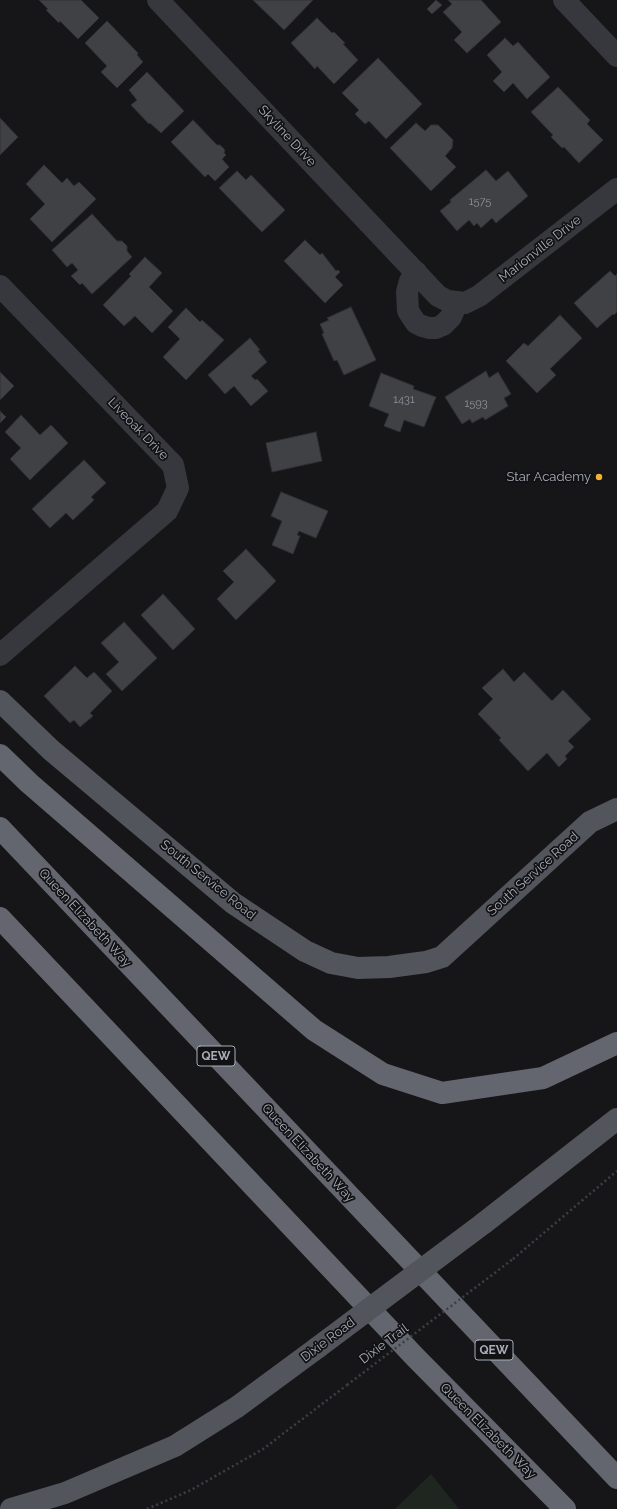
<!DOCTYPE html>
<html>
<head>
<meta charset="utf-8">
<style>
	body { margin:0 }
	canvas { display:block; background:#161618 }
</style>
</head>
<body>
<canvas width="617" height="1509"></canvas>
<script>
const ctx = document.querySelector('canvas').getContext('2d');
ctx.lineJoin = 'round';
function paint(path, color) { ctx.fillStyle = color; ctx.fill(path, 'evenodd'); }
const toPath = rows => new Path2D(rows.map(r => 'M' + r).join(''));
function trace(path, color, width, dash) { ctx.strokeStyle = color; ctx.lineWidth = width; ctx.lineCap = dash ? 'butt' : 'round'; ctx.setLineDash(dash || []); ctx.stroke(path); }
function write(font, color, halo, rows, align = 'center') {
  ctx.font = font + ' Raleway,sans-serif'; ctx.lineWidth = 3.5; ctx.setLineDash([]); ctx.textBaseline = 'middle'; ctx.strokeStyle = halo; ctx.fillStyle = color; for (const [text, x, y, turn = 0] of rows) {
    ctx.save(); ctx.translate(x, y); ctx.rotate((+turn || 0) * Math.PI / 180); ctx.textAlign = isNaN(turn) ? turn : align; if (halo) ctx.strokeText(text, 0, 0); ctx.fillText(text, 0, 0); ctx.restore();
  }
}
paint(toPath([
	[431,1474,459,1509,395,1509]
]), '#1e261f');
const building = toPath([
	[39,0,81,0,99,18,78,39,60,21,59,23,46,10,48,9,39,0],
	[253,0,313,0,284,30,253,0],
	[436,0,442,5,432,14,427,9,436,0],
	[448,0,481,0,501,22,467,53,454,40,462,32,443,12,452,4,448,0],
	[317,18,332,33,334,32,345,43,343,44,358,60,334,84,317,66,315,69,291,43,317,18],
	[107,21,138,53,137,55,143,62,117,88,101,72,107,66,85,43,107,21],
	[505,38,513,46,518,42,550,77,527,99,513,83,504,92,493,81,502,72,487,55,505,38],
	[378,58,422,104,386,139,369,121,365,124,355,114,359,110,342,93,378,58],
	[147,72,184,111,161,133,150,123,149,124,131,105,137,100,129,90,147,72],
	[558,87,590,120,587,124,603,140,579,163,564,147,562,148,551,137,553,135,531,112,558,87],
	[0,118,18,137,0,155,0,118],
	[193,120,217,145,220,145,225,150,224,153,226,155,222,159,229,167,215,181,208,174,205,177,171,142,193,120],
	[416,123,425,131,431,125,438,125,453,140,452,148,445,156,456,167,431,191,390,148,416,123],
	[44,165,62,183,67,178,74,186,79,182,96,199,52,242,30,219,45,204,26,184,44,165],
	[486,170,496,181,508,171,528,196,496,223,492,218,481,228,477,223,474,226,469,220,457,231,440,211,451,202,450,200,486,170],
	[237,171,246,180,251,175,285,210,262,232,219,188,237,171],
	[92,214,117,241,122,241,127,246,127,251,132,257,92,294,82,283,80,285,71,276,78,270,72,263,67,267,52,250,92,214],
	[305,240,320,255,322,253,336,271,338,270,340,272,335,277,343,285,325,303,284,261,305,240],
	[145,257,162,273,149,287,173,311,152,333,135,316,124,326,103,305,131,276,129,274,145,257],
	[610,271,615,276,617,274,617,312,614,315,613,314,597,328,574,303,610,271],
	[351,307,376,360,344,375,337,360,334,361,322,334,324,333,320,324,329,320,327,318,351,307],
	[186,308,200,322,202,320,224,340,186,380,163,357,180,339,168,327,186,308],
	[560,315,582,338,550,369,556,375,537,393,506,361,524,343,528,346,560,315],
	[250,338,260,350,258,351,267,362,251,376,255,380,257,379,268,391,251,406,234,386,225,394,208,375,250,338],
	[486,371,489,378,498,372,511,394,504,398,508,406,485,420,483,417,472,423,470,419,462,424,445,397,486,371],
	[0,372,14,386,0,400,0,372],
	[381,373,414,386,413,389,436,397,424,427,404,420,400,432,384,426,389,414,369,406,381,373],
	[0,411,6,417,0,423,0,411],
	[21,415,40,435,51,425,68,443,30,480,10,459,21,448,5,432,21,415],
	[316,432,322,461,272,472,266,443,316,432],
	[84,460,106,483,91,497,94,500,73,520,66,513,50,528,32,509,84,460],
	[281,492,328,511,316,538,299,531,297,535,300,536,293,554,272,545,282,521,271,516,281,492],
	[246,549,276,581,236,620,217,599,234,582,223,571,246,549],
	[163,594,195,629,173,650,141,615,163,594],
	[124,622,157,658,122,691,106,674,119,662,101,643,124,622],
	[75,666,87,678,94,672,112,691,90,713,93,716,80,727,74,720,70,723,44,696,75,666],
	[503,669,514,682,524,672,552,701,563,690,591,719,568,741,574,747,565,756,567,759,559,767,547,753,528,771,499,740,501,738,478,714,493,699,482,688,503,669]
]);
paint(building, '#404145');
trace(building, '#303034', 1);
trace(toPath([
	[513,1259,617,1171],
	[147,1509,191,1490,263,1449,347,1385]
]), '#3d3f44', 2.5, [2, 3]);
trace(toPath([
	[158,0,438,296,448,301,465,303,479,296,617,189],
	[564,0,617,56],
	[416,272,410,281,407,292,408,311,416,323,422,326,429,328,436,328,443,325,451,317,457,303],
	[0,286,173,465,178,488,167,511,0,655]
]), '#37383d', 22);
trace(toPath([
	[0,701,51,750,233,903,305,951,331,963,358,968,389,967,426,962,442,957,590,822,617,809],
	[484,1223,617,1119],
	[11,1509,65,1493,175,1446,237,1407,317,1348]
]), '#53555c', 22);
trace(toPath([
	[0,755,29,783,314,1030,383,1074,442,1093,543,1078,617,1043],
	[0,828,617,1478],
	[0,918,416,1358,565,1509]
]), '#63666e', 22);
trace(toPath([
	[347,1385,513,1259]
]), '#3d3f44', 2.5, [2, 3]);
trace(toPath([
	[317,1348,484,1223]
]), '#53555c', 22);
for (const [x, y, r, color] of [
	[599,477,4,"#f2b134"]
]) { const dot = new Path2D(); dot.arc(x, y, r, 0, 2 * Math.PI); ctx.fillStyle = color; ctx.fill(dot); trace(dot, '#111113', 1.5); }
write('11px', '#8e929b', null, [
	["1575",480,202],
	["1431",404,400],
	["1593",476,404]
]);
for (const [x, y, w] of [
	[216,1056,38],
	[494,1350,38]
]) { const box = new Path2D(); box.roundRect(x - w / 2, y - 10, w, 20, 3); ctx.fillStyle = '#111113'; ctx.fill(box); trace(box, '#a8adb8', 1); }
write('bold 12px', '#a8adb8', null, [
	["QEW",216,1056],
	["QEW",494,1350]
]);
write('13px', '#a8adb8', '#111113', [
	["Skyline Drive",287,136,47],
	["Marionville Drive",540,249,-38],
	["Liveoak Drive",138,429,46],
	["South Service Road",533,874,-42],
	["South Service Road",208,880,39],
	["Queen Elizabeth Way",85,918,47],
	["Queen Elizabeth Way",308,1153,47],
	["Dixie Road",328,1340,-37],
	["Dixie Trail",384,1344,-37],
	["Queen Elizabeth Way",488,1431,45]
]);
write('13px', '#a8adb8', '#111113', [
	["Star Academy",591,477]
], 'right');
</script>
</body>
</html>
